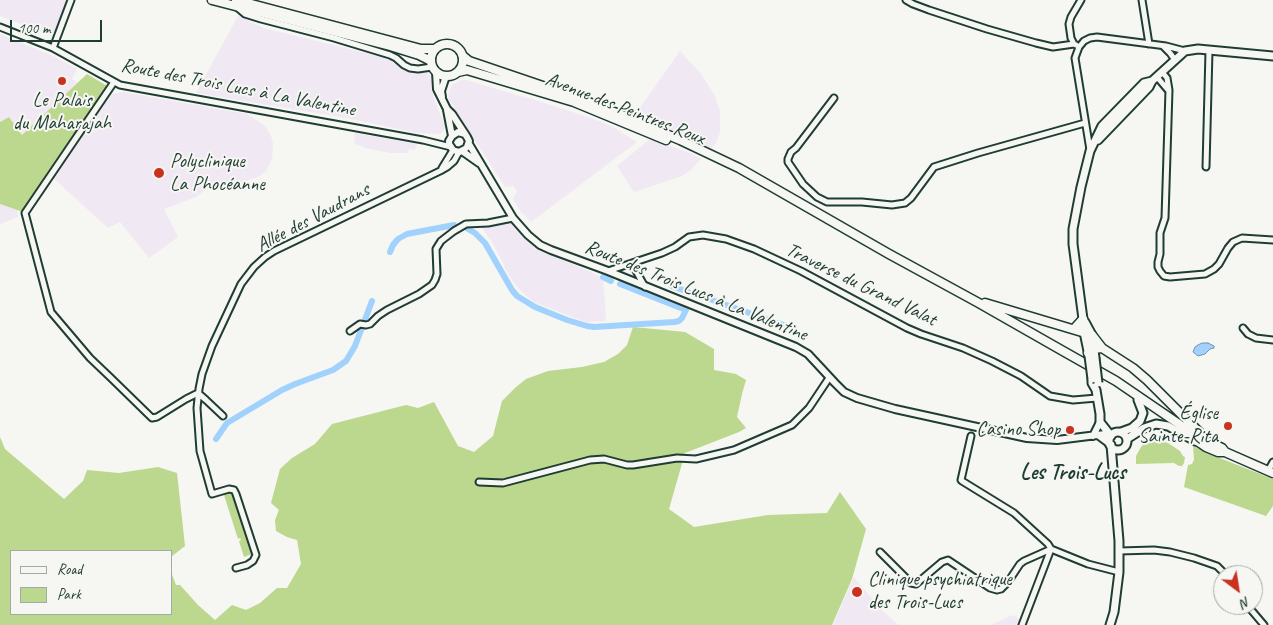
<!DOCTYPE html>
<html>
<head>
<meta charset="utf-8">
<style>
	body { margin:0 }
	#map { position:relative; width:1273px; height:625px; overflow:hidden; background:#f6f6f2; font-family:Caveat,sans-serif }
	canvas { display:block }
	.legend { position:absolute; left:10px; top:550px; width:162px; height:65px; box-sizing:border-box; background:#f6f6f2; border:1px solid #a0aca6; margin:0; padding:6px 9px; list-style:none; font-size:15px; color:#1f3d34 }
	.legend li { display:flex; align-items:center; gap:10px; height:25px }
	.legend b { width:25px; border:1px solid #a0aca6 }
	.north { position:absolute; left:1213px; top:565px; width:50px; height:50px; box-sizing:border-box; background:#f6f6f2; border:1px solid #a0aca6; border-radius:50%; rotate:149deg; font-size:14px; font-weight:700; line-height:20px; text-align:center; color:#1f3d34 }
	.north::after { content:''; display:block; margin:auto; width:18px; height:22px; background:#c8321e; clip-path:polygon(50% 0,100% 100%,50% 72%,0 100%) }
	.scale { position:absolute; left:10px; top:20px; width:92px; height:22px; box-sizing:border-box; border:2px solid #1f3d34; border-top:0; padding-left:6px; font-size:15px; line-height:18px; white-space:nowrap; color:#1f3d34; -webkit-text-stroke:4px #f6f6f2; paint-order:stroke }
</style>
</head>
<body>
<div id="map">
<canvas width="1273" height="625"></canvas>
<ul class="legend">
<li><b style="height:6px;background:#f6f6f2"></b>Road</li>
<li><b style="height:14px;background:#bcd78e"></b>Park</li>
</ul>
<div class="north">N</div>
<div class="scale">100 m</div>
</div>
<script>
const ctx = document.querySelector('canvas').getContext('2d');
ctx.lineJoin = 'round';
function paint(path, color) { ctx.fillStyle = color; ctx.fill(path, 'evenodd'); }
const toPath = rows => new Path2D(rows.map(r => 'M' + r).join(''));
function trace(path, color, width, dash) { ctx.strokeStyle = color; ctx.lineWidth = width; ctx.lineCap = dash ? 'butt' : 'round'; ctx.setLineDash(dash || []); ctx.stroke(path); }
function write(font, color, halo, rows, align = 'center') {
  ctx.font = font + ' Caveat,sans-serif'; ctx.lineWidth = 4; ctx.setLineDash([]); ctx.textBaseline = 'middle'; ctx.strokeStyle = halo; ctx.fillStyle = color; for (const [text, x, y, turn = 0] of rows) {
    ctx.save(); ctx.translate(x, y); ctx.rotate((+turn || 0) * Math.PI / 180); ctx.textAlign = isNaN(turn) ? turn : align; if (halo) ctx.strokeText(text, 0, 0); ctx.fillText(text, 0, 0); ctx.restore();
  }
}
paint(toPath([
	[0,0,67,0,53,36,0,16],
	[238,16,264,28,386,58,408,71,428,73,431,77,432,91,438,110,445,124,444,130,440,134,417,133,347,118,196,93],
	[0,34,53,56,77,69,72,79,78,83,22,135,9,117,0,122],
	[680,51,701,74,715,96,720,111,720,132,716,143,710,150,656,127,634,116],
	[461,80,466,80,527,98,532,99,594,119,613,127,637,142,531,222,521,212,513,199,517,191,513,186,505,187,448,98,449,92,452,85],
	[123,92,247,114,265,126,271,136,273,144,272,159,266,171,260,176,241,183,207,189,196,197,164,209,178,237,149,258,120,222,108,228,52,177,108,99,112,94],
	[355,133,365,135,417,144,415,150,409,149,408,153,391,153,365,148,354,143],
	[650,139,693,154,701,159,691,170,682,176,634,192,617,166],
	[0,204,17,210,18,217,0,224],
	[508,222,513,223,535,249,589,271,603,278,606,321,586,322,572,317,534,302,523,293,514,283,504,267,505,267,492,242,480,225,501,224],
	[854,577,879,607,898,625,833,625],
	[1013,615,1017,617,1021,622,1020,625,990,625]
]), '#f0e8f3');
paint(toPath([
	[87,74,109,87,57,158,23,210,23,212,0,204,0,122,9,117,22,135],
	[633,327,685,332,714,349,714,370,736,374,746,380,742,394,737,417,746,428,739,432,685,453,669,509,694,527,768,515,827,513,840,492,866,529,852,579,832,625,0,625,0,437,5,449,64,499,83,481,87,470,119,473,158,467,177,473,185,546,171,557,171,551,11,551,11,614,171,614,171,572,176,585,180,585,198,605,215,620,232,605,246,610,260,603,277,588,287,588,301,564,297,540,287,537,276,531,275,520,279,510,271,503,280,469,292,458,315,444,332,424,406,405,418,408,434,402,458,446,474,452,493,436,502,401,515,388,526,379,548,371,582,367,604,362,618,354,627,345],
	[1152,440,1157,440,1168,443,1180,451,1183,456,1185,457,1184,463,1182,466,1179,466,1174,463,1136,464,1136,456,1141,447,1147,441],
	[1193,446,1212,455,1273,479,1273,506,1266,516,1184,487,1188,465,1192,464,1194,460],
	[229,493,232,495,252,554,244,557,239,541,241,540,240,538,238,539,224,495,224,494]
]), '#bcd78e');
const water = toPath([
	[1208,343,1214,346,1214,348,1210,349,1205,354,1198,356,1193,352,1195,347,1198,345,1202,343,1208,343]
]);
paint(water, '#a1d1fd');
trace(water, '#6d96ad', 1);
trace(toPath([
	[468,229,475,233,485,243,512,290,517,296,535,307,567,320,587,326,594,327,674,322,679,321,682,318,686,310,620,284],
	[390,252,393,245,398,239,407,234,454,225],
	[603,277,611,281],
	[672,286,688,292],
	[695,294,789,327],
	[216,439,227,423,282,390,295,384,333,370,346,361,355,346,372,301]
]), '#a1d1fd', 6);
const minor = toPath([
	[906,0,913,4,929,10,987,29,1036,43,1053,47,1074,44],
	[1142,0,1149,44],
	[238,8,245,14,261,19,334,38,390,55,396,58,404,65,410,68,418,69,432,67],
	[0,27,53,48,120,85,423,140,451,147],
	[1076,45,1074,44,1071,38,1069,24,1071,17,1081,0],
	[1163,46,1170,53,1175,60],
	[53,48,71,0],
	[1162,72,1167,78,1169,90,1165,218,1160,233,1160,254,1158,262,1158,267,1160,271,1164,276,1170,277,1205,274,1214,269,1219,264,1228,248,1233,242,1242,238,1273,240],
	[1157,77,1168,90],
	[114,82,25,213,51,312,90,358,111,378,152,418,157,417,186,399,198,393,206,400,223,416],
	[834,98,796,148,791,152,788,159,788,162,803,184,817,197,827,202,862,202,892,205,905,203,911,198,934,167,978,153,1085,123],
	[1090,150,1075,58,1079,47,1084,41,1090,38,1097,37,1166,46,1185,51],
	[1206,167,1209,51],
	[442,168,453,150],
	[637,261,635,269,645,287],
	[608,271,662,253,675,247,689,237,703,235,726,239,754,249,801,271,907,328,921,334,963,348,992,361,1021,376,1050,396,1073,400,1097,398],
	[1243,328,1248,334,1256,338,1273,340],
	[350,331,360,324,366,325,370,324,378,316,387,310,419,294,432,285,435,280,437,274,436,249,441,241,454,231,466,224,488,223,513,218],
	[1268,471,1273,462],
	[479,482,503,483,590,460,604,459,627,465,633,465,677,458,696,459,734,450,792,425,809,408,829,378],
	[1119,551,1154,550,1170,552,1194,558,1217,566,1226,575],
	[880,552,911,583,916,584,942,562,948,560,990,588,997,590,1001,589,1008,582,1020,564,1024,561,1051,549,1048,544,1014,513,962,481,961,480,971,436],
	[236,568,247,565,253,561,256,555,236,494,234,490,229,489,212,494,200,451,197,408,199,389,202,374,212,346,241,284,254,267,265,257,274,251,440,171,447,167,454,161,459,152],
	[1247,605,1264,625],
	[1022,625,1051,549,1088,564,1119,572]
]);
const tertiary = toPath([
	[436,72,437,89,447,109,452,114,467,137,469,141,467,147,465,149,459,152,453,150,449,144,449,141,452,136,458,132,465,134],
	[442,97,441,91,446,76],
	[447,110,452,136],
	[469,144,513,218,528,235,540,245,551,250,608,271,796,347,808,354,835,383,844,392,857,398,895,409,1027,438,1057,440,1105,434,1110,437],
	[462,151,479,163],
	[1098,435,1110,444],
	[1093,436,1100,422]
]);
const secondary = toPath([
	[1098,140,1149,87,1152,81,1185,51,1198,49,1273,56],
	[1085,322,1092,335,1095,358],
	[1089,356,1084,332,1083,319,1073,244,1073,229,1081,187,1090,151,1102,126,1144,83,1152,81],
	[1092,379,1092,383,1096,390,1100,414,1100,422,1111,436],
	[1121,432,1132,428,1140,421,1143,413,1138,400],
	'1109 441a9 9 0 1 1 18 0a9 9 0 1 1-18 0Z',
	[1127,439,1144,428,1156,424,1168,426,1195,441],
	[1110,625,1114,612,1119,572,1119,541,1111,445]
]);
const primary = toPath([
	[212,0,390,46,419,55,431,61],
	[236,0,421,49,435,49],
	'431 60a16 16 0 1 1 32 0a16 16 0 1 1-32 0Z',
	[463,56,469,61,575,97,619,114,680,140,739,168,889,254,977,302,1063,351,1116,381,1195,435,1222,448,1225,452,1273,473],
	[458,72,467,70,574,102,666,140],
	[985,303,1092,335,1102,348,1133,368,1147,380,1204,437],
	[1074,329,1083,319],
	[1088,353,1093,349,1102,348],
	[1191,437,1206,447,1218,452,1225,452]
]);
trace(minor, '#1f3d34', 9);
trace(tertiary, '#1f3d34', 10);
trace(secondary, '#1f3d34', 11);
trace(primary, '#1f3d34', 11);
trace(minor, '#f6f6f2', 5);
trace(tertiary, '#f6f6f2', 6);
trace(secondary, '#f6f6f2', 7);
trace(primary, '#f6f6f2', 8);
const secondaryBridge = toPath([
	[1089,356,1092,379],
	[1095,358,1098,383]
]);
trace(secondaryBridge, '#1f3d34', 11, []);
trace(secondaryBridge, '#f6f6f2', 7);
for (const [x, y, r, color] of [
	[62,81,5,"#c8321e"],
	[159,173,6,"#c8321e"],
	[1228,426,5,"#c8321e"],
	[1070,430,5,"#c8321e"],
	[857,592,6,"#c8321e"]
]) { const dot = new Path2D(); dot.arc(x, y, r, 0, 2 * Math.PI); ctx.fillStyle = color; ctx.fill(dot); trace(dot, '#f6f6f2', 2); }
write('20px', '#1f3d34', '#f6f6f2', [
	["Route des Trois Lucs à La Valentine",238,88,11],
	["Avenue des Peintres Roux",625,109,21],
	["Allée des Vaudrans",313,218,-28],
	["Traverse du Grand Valat",861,285,26],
	["Route des Trois Lucs à La Valentine",696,291,22]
]);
write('20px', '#1f3d34', '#f6f6f2', [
	["Le Palais",62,101,"center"],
	["du Maharajah",62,124,"center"],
	["Polyclinique",170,162],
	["La Phocéanne",170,185],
	["Église",1218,414,"right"],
	["Sainte-Rita",1218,437,"right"],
	["Casino Shop",1060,430,"right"],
	["Clinique psychiatrique",868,580],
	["des Trois-Lucs",868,603]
], 'left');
write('bold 22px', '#1f3d34', '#f6f6f2', [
	["Les Trois-Lucs",1073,473]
]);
</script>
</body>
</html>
